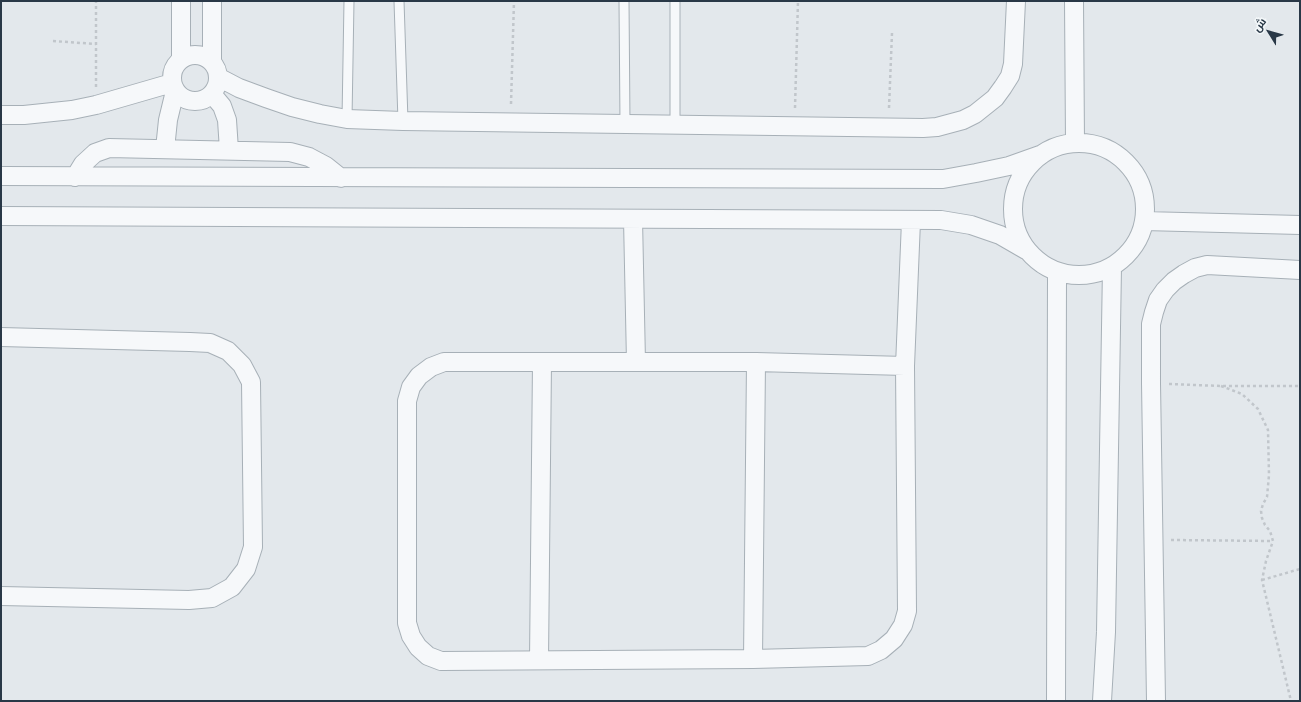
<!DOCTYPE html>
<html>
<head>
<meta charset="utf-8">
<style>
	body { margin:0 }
	#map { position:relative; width:1301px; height:702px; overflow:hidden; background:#e3e8ec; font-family:Lato,Cairo,sans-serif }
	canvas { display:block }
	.frame { position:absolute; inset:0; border:2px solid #293847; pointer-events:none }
	.north { position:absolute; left:1249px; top:12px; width:40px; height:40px; -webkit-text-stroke:3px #f3f7f9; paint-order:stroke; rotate:307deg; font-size:11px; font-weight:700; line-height:16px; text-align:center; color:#293847 }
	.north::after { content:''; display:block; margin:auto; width:14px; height:18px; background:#293847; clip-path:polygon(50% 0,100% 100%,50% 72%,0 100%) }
</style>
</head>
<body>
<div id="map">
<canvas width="1301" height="702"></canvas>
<div class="frame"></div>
<div class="north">ش</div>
</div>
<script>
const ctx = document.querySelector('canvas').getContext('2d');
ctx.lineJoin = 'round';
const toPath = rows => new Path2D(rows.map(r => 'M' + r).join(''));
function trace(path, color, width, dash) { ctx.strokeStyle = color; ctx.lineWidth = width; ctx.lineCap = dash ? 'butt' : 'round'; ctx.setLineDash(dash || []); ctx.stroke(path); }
const service = toPath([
	[399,1,403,121],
	[624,1,625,124],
	[347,119,349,1],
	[675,125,675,1]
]);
const minor = toPath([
	[181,1,181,58],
	[212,1,212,61],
	[1074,1,1075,143],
	'172 78a23 23 0 1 1 46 0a23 23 0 1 1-46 0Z',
	[218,77,239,88,266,98,292,107,320,114,347,119,403,121,923,128,937,127,963,120,975,114,995,98,1003,87,1010,76,1013,64,1016,1],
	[212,94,222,106,227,120,229,150],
	[1,115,24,115,72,110,96,105,172,83],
	'1013 209a66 66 0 1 1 132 0a66 66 0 1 1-132 0Z',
	[165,149,168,120,175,91],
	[1,176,943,179,976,173,1009,166,1040,155],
	[75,177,83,164,95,153,109,148,290,152,309,157,326,166,341,178],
	[1,216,941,220,971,225,1000,235,1026,250],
	[633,219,636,362],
	[1144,221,1300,225],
	[1,337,190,342,210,343,228,351,242,365,251,382,253,547,246,569,232,587,212,598,189,600,1,596],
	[905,366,756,362,444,362,431,367,419,376,411,387,407,401,407,623,411,636,418,647,428,656,441,661,753,659,868,656,881,650,894,639,903,625,907,611,905,366,911,221],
	[753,659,756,362],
	[539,660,542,362],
	[1056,701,1057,272],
	[1102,701,1106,632,1112,267],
	[1156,701,1151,383,1151,324,1154,312,1158,300,1165,290,1174,281,1184,274,1195,268,1207,265,1300,270]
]);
trace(service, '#a7b0b7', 11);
trace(minor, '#a7b0b7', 20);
trace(toPath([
	[53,41,96,44],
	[96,87,96,1],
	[511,104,514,1],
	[795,108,798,1],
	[889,108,892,33],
	[1169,384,1221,386,1300,386],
	[1221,386,1242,394,1258,409,1268,430,1269,475,1267,497,1263,504,1261,511,1262,518,1265,525,1270,531,1273,541,1266,561,1262,580,1291,701],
	[1171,540,1273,541],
	[1262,580,1300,569]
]), '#c1c6cb', 2.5, [3, 3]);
trace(service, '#f6f8fa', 9);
trace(minor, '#f6f8fa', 18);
</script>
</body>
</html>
